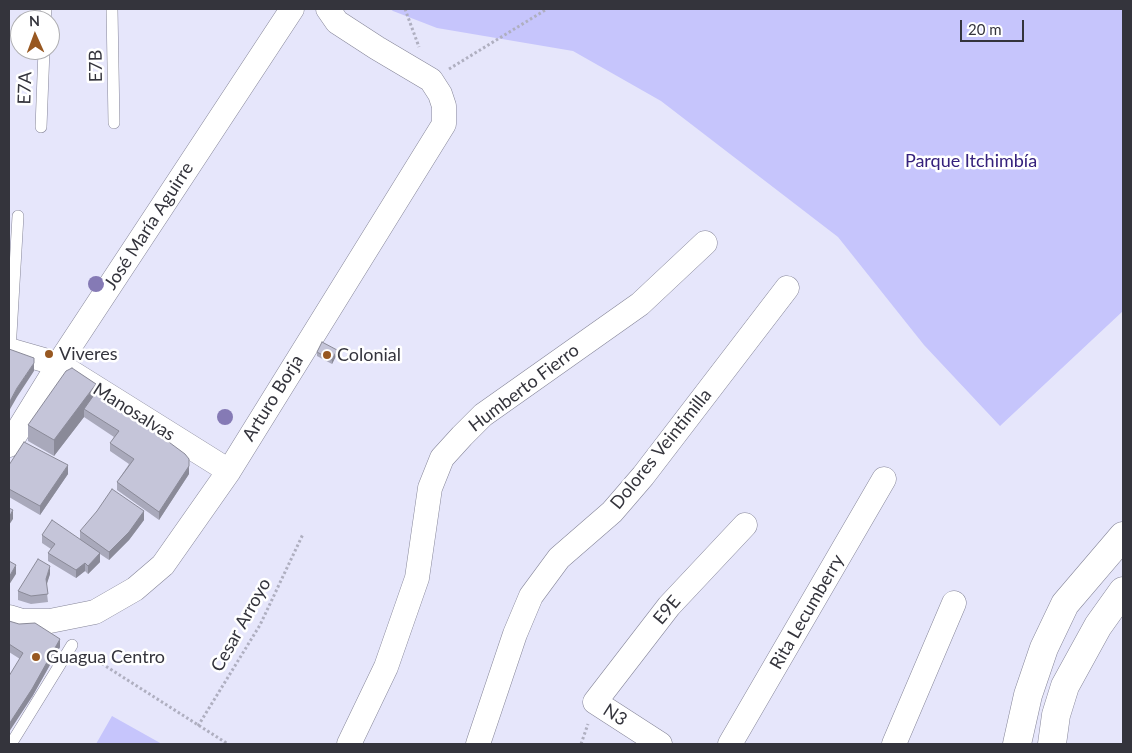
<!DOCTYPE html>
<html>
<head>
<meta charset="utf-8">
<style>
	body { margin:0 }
	#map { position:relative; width:1132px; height:753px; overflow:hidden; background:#e6e6fb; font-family:Lato,sans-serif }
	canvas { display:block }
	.frame { position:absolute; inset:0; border:10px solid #34343c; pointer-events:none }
	.north { position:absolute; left:10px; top:10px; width:50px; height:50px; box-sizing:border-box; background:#fff; border:1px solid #aeaeb1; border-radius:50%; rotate:358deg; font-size:14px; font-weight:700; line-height:20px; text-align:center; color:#34343c }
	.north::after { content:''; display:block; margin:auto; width:18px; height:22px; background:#985821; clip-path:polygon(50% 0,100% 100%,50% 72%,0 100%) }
	.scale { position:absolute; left:960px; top:20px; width:64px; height:22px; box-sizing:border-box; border:2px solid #34343c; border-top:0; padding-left:6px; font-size:15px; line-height:18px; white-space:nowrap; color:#34343c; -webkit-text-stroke:4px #fff; paint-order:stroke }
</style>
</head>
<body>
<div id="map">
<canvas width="1132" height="753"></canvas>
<div class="frame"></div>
<div class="north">N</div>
<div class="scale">20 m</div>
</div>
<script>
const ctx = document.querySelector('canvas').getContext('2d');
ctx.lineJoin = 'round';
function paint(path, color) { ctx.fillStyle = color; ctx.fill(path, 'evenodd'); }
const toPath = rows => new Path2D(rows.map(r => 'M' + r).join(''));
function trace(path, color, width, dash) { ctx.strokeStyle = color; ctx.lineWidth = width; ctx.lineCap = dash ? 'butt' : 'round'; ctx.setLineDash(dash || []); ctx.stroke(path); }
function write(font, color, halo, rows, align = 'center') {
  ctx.font = font + ' Lato,sans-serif'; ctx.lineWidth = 5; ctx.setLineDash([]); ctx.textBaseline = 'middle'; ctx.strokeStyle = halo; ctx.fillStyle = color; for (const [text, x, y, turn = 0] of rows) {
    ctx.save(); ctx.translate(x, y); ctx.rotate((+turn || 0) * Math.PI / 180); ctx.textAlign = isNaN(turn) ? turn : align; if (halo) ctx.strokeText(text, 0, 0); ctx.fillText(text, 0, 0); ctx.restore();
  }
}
paint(toPath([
	[390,9,1123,9,1123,311,1000,426,924,345,838,237,661,101,573,51,437,28,393,11],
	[112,716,162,744,96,744]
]), '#c6c5fc');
const lane = toPath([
	[112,9,114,123],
	[45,20,46,9],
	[41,127,44,50],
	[10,351,18,216],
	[11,744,72,645]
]);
const street = toPath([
	[9,350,58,364,229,471],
	[9,445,65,354,292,9],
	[9,617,22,621,50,621,95,612,135,589,163,565,229,471,444,124,444,106,440,94,431,80,377,48,337,22,328,9],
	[349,744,386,667,417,578,430,488,442,458,462,436,483,415,640,304,705,243],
	[478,744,515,634,531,596,559,558,612,512,643,476,787,288],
	[660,744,595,702,669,606,745,525],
	[730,744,884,479],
	[894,744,954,603]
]);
const primary = toPath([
	[1017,744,1028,695,1044,648,1065,604,1123,536],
	[1052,744,1056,715,1065,686,1098,626,1123,591]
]);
trace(lane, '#858598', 12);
trace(street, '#858598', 25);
trace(primary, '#858598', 29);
trace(toPath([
	[405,9,419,47],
	[449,69,547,9],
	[85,653,228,744],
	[198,726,260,625,303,534],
	[581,744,588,724]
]), '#afafc0', 3, [2.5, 2.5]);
trace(lane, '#fff', 11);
trace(street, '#fff', 24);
trace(primary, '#fff', 28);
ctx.fillStyle = '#857ab5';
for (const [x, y] of [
	[96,284],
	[225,417]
]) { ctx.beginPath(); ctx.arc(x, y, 8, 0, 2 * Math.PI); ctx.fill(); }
paint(toPath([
	[317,352,337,354,332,364,317,356],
	[96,392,189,459,189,474,159,520,117,490,117,482,129,464,110,451,110,443,114,437,84,417,54,456,28,441,28,425],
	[9,465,68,474,40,515,9,497],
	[144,520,129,540,109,560,100,554,100,562,88,574,85,571,76,578,48,561,48,553,51,549,42,543,42,535,80,539,80,531],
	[50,574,46,585,48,602,31,604,18,600,18,591],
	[9,621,60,647,32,697,20,659,9,652]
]), '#a9a9bb');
paint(toPath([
	[337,350,337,354,332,364,332,360],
	[34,363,34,371,17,397,9,411,9,403,17,388],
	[96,384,96,400,84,409,84,417,54,456,54,440],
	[68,465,68,474,40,515,40,506],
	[189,466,189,474,159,520,159,512],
	[13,510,13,519,9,525,9,517],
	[144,511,144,520,129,540,109,560,109,552],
	[100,553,100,562,88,574,88,566],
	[85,563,85,571,76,578,76,570],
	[16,565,16,574,9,585,9,577],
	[50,566,50,574,46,587,46,579],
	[60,639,60,647,32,697,9,732,9,724]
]), '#8a8a98');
const building = toPath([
	[322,342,337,350,332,360,317,352,322,342],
	[9,349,34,358,34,363,17,388,9,403,9,349],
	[72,368,96,384,54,440,28,425,66,371,72,368],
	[96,392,131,414,185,454,189,459,189,466,159,512,117,482,134,459,110,443,119,431,84,409,96,392],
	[24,442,68,465,40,506,9,489,9,465,24,442],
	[112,489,144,511,129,532,109,552,80,531,97,511,112,489],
	[9,508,13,510,9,517,9,508],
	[52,520,100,553,88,566,85,563,76,570,48,553,55,544,42,535,52,520],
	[38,559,50,566,46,579,48,594,31,596,18,591,38,559],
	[9,561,16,565,9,577,9,561],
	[9,621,19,624,35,623,60,639,32,689,9,724,9,676,23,653,9,644,9,621]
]);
paint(building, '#c5c5d9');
trace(building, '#8a8a98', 1);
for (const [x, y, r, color] of [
	[49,354,5,"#985821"],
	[327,355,5,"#985821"],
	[36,657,5,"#985821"]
]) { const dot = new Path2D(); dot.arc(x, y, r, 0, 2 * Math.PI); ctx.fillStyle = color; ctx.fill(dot); trace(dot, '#fff', 2); }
write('18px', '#34343c', '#fff', [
	["E7B",96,66,-91],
	["E7A",25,88,-88],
	["José María Aguirre",149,226,-57],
	["Humberto Fierro",524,388,-37],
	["Arturo Borja",273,398,-58],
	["Manosalvas",134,412,32],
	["Dolores Veintimilla",661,449,-51],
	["E9E",667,610,-50],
	["Rita Lecumberry",807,612,-60],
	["Cesar Arroyo",241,625,-61],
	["N3",615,715,33]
]);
write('18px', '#35217c', '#fff', [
	["Parque Itchimbía",971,161]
]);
write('18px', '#34343c', '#fff', [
	["Viveres",59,354],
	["Colonial",337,355],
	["Guagua Centro",46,657]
], 'left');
</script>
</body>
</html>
